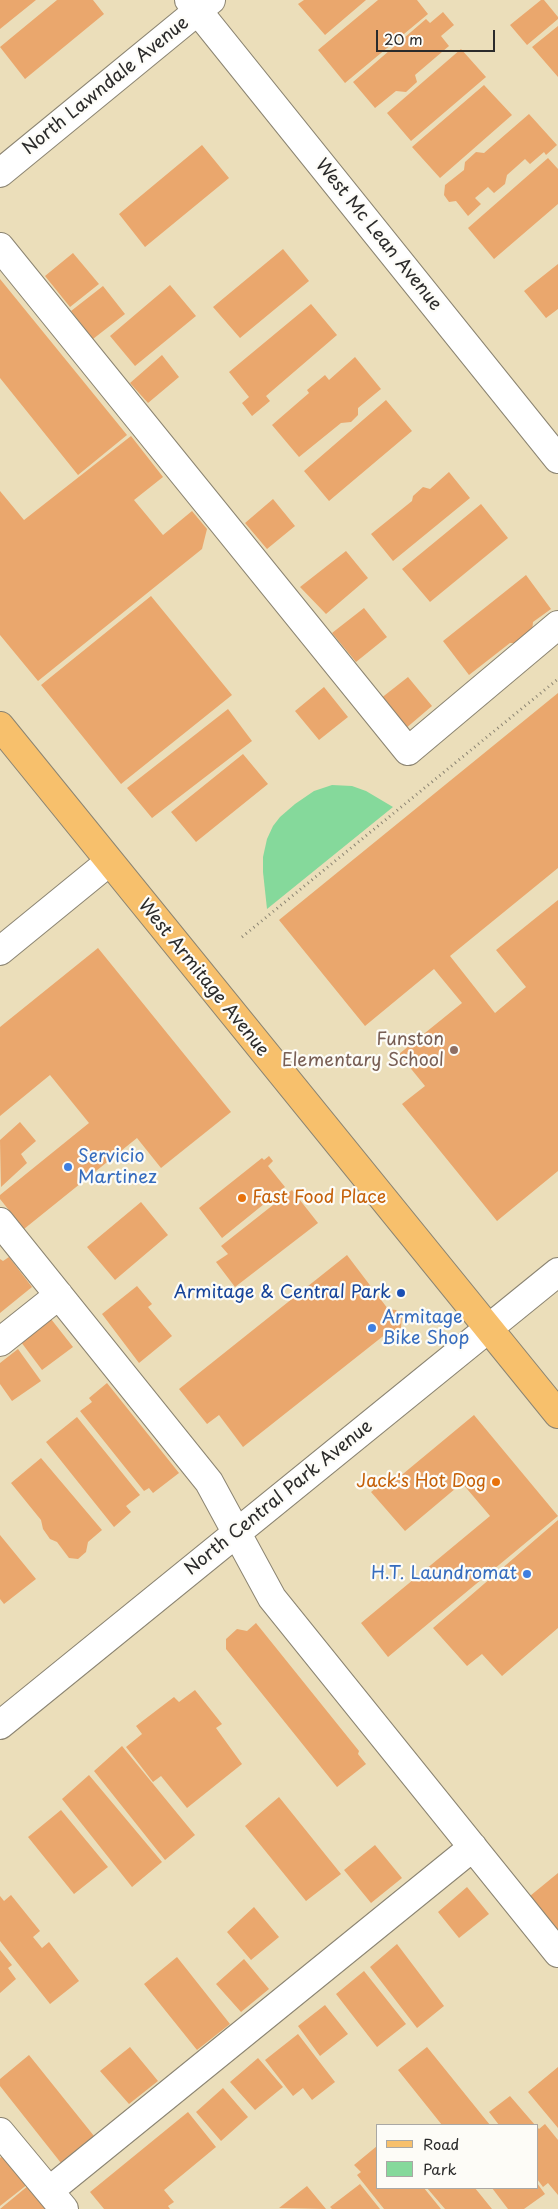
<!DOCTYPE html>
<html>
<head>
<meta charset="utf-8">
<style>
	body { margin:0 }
	#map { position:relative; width:558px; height:2209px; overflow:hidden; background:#ebdeba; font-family:"Playpen Sans",sans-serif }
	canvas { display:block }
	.legend { position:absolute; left:376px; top:2124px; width:162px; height:65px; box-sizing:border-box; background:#fdfcf7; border:1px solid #a9a8a5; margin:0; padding:6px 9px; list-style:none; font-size:15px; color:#2b2b2b }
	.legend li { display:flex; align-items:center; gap:10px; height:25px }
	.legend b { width:25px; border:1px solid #a9a8a5 }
	.scale { position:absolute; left:376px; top:30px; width:119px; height:22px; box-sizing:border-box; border:2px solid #2b2b2b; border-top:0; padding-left:6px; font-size:15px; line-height:18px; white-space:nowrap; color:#2b2b2b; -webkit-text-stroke:4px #fdfcf7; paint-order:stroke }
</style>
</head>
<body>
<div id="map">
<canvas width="558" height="2209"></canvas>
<ul class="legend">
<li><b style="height:6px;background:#f7c06c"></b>Road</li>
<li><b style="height:14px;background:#85d99b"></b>Park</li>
</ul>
<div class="scale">20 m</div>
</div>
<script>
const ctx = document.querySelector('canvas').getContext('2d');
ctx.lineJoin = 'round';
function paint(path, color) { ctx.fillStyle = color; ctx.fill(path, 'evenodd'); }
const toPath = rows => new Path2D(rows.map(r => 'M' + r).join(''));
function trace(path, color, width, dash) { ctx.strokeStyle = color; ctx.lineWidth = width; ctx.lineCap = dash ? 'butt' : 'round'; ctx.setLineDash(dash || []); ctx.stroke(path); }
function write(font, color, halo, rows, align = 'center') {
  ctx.font = font + ' "Playpen Sans",sans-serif'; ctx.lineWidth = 4.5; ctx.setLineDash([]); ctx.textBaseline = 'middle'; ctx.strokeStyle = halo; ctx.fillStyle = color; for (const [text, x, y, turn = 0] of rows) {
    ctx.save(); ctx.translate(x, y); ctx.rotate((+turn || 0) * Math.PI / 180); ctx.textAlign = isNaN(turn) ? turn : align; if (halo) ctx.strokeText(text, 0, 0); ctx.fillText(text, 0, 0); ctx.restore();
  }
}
paint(toPath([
	[332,785,352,786,366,791,393,807,267,909,263,872,263,857,267,839,273,826,280,817,295,804,314,791]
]), '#85d99b');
paint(toPath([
	[0,0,36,0,0,29],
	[57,0,93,0,104,14,25,79,0,47],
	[304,0,366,0,325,35,298,4],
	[378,0,417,0,428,14,345,83,318,50],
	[541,0,544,0,558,17,558,19,527,45,510,25],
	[443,12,454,25,441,36,449,46,415,75,417,82,406,92,396,91,375,108,353,82,426,19,430,23],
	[558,26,558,77,532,47],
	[461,49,486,77,411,141,387,113],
	[484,85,512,115,440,178,412,147],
	[529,114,557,145,546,155,544,152,530,164,525,159,507,175,505,184,494,193,488,187,475,198,481,204,468,216,456,201,449,202,444,195,445,185,464,170,465,162,476,152,484,153],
	[202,145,229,178,145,247,119,214],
	[548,158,558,169,558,204,494,259,468,228],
	[283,249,309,281,240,338,213,307],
	[73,253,99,284,70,307,45,276],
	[558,264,558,309,546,318,524,291],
	[0,279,127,435,78,475,0,378],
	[170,285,196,316,135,366,110,336],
	[103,286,125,314,93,339,71,311],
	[311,304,337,335,266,396,270,401,252,416,242,403,249,397,229,372],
	[162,355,179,377,148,403,130,383],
	[355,357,381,389,358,408,358,415,351,422,341,423,299,457,272,425,309,393,307,390,325,375,329,380],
	[386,400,412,431,329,501,304,471],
	[131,436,163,477,134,500,163,535,192,511,207,529,202,549,38,681,0,635,0,491,24,520],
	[449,472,470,498,393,561,371,534,412,501,413,496,423,487,430,489],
	[273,499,295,526,267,549,245,523],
	[481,504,508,538,430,602,402,569],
	[346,551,368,578,326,614,300,587],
	[526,575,551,609,533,622,532,632,519,643,510,643,469,675,443,641],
	[151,596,232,695,121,784,41,685],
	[364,608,387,637,356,662,332,633],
	[408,677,432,706,405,729,380,699],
	[324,687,348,717,319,740,295,711],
	[558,693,558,868,450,956,495,1013,526,987,496,950,558,900,558,1171,497,1221,402,1104,425,1086,399,1054,462,1003,434,969,365,1026,279,920],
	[228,709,252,741,152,818,127,788],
	[243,754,268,784,196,842,171,812],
	[98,948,231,1112,161,1168,137,1138,24,1229,0,1199,0,1195,89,1123,50,1075,0,1116,0,1027],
	[20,1122,36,1141,21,1154,27,1163,1,1187,0,1140],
	[269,1156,273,1161,268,1166,285,1187,222,1238,199,1208,262,1158,264,1160],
	[292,1190,318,1223,235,1287,216,1262,228,1254,221,1246],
	[141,1202,168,1235,115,1280,87,1247],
	[347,1255,388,1309,396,1310,402,1317,401,1328,394,1334,387,1333,243,1447,219,1415,207,1424,179,1389],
	[9,1257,32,1287,0,1313,0,1259,3,1261],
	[137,1286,152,1304,148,1307,172,1336,139,1363,102,1314],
	[51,1319,73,1347,42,1370,21,1342],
	[18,1349,41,1381,12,1401,0,1384,0,1363],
	[107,1383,179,1473,153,1493,149,1488,144,1491,80,1411,92,1402,89,1398],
	[474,1415,558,1516,388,1657,361,1623,490,1516,462,1483,405,1531,371,1492,388,1478,392,1483],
	[77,1417,140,1495,126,1506,131,1512,114,1527,46,1442],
	[41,1458,102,1530,88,1542,86,1552,78,1559,69,1558,57,1542,50,1539,43,1529,41,1520,11,1483],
	[558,1520,558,1628,502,1676,482,1654,467,1666,433,1628],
	[0,1535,36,1579,4,1604,0,1599],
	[256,1623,359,1751,358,1754,366,1764,337,1787,226,1649,226,1639,237,1629,247,1631],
	[195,1690,222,1724,216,1728,242,1764,187,1808,161,1776,153,1782,126,1747,142,1734,136,1726,174,1697,179,1702],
	[122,1746,195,1835,165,1860,94,1771],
	[89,1775,162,1862,132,1887,62,1799],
	[279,1797,341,1874,306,1901,245,1826],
	[61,1810,108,1867,74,1894,28,1837],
	[375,1845,402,1878,371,1903,344,1870],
	[558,1873,558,1930,530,1896],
	[467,1887,489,1914,459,1938,438,1912],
	[11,1895,40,1931,33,1937,42,1948,49,1942,79,1981,50,2004,0,1941,0,1896,4,1901],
	[254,1907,279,1937,251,1960,227,1932],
	[397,1944,444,2006,417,2028,370,1967],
	[0,1950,12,1965,8,1968,16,1979,0,1993],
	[177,1957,230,2024,197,2050,144,1984],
	[244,1959,269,1989,241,2012,216,1984],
	[364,1971,406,2024,377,2047,336,1994],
	[325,2005,348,2034,320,2056,298,2026],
	[298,2034,335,2082,312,2100,303,2088,293,2096,265,2060],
	[130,2047,158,2081,129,2104,100,2071],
	[427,2047,490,2125,442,2125,398,2070],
	[29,2055,94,2136,61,2163,0,2086,0,2079],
	[258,2058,283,2087,255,2110,230,2082],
	[558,2067,558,2128,528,2092],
	[223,2088,248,2117,221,2141,196,2112],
	[510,2096,535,2125,499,2125,489,2112],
	[188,2112,216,2147,164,2190,174,2202,168,2206,170,2209,104,2209,90,2192],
	[545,2124,558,2140,558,2195,548,2183,543,2187,537,2179,537,2127,539,2129],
	[377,2146,377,2188,424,2188,441,2209,384,2209,357,2175,361,2172,354,2165],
	[4,2155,28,2184,0,2206,0,2158],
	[537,2183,545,2194,524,2209,508,2209,492,2188,537,2188],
	[360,2184,380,2209,332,2209,330,2207],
	[29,2185,46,2209,0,2209],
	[307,2186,326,2209,279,2208],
	[427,2188,475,2188,492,2209,445,2209]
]), '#eaa76d');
const minor = toPath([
	[189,0,558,459],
	[0,173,211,0],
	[0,247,408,751,558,625],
	[0,951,109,862],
	[0,1222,209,1482,272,1598,558,1953],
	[0,1342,59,1295],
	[0,1725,558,1272],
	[0,2132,64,2209],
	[49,2191,473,1847]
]);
const major = toPath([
	[0,726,558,1414]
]);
trace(minor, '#8b8472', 30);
trace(major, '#8b8472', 30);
trace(toPath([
	[242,937,558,679]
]), '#8b8472', 3, [1, 4]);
trace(minor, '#fff', 28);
trace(major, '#f7c06c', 28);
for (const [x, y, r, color] of [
	[454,1050,5,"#8d6e63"],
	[68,1167,5,"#3f7fe0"],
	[242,1198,5,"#e8710a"],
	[401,1293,5,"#1a4fb4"],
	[372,1328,5,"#3f7fe0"],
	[496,1482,5,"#e8710a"],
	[527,1574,5,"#3f7fe0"]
]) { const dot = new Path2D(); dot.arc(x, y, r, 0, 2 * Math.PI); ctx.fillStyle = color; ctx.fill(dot); trace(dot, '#fdfcf7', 2); }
write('18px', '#2b2b2b', '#fdfcf7', [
	["North Lawndale Avenue",106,86,-39],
	["West Mc Lean Avenue",378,235,51],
	["West Armitage Avenue",203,978,51],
	["North Central Park Avenue",279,1498,-39]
]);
write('18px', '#785e54', '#fdfcf7', [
	["Funston",444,1040],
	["Elementary School",444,1061]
], 'right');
write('18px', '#366cbe', '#fdfcf7', [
	["Servicio",78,1157],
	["Martinez",78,1178],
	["Armitage",382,1318],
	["Bike Shop",382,1339],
	["H.T. Laundromat",517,1574,"right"]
], 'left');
write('18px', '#c56008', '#fdfcf7', [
	["Fast Food Place",252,1198],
	["Jack's Hot Dog",486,1482,"right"]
], 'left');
write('18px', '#164399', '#fdfcf7', [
	["Armitage & Central Park",391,1293]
], 'right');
</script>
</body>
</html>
